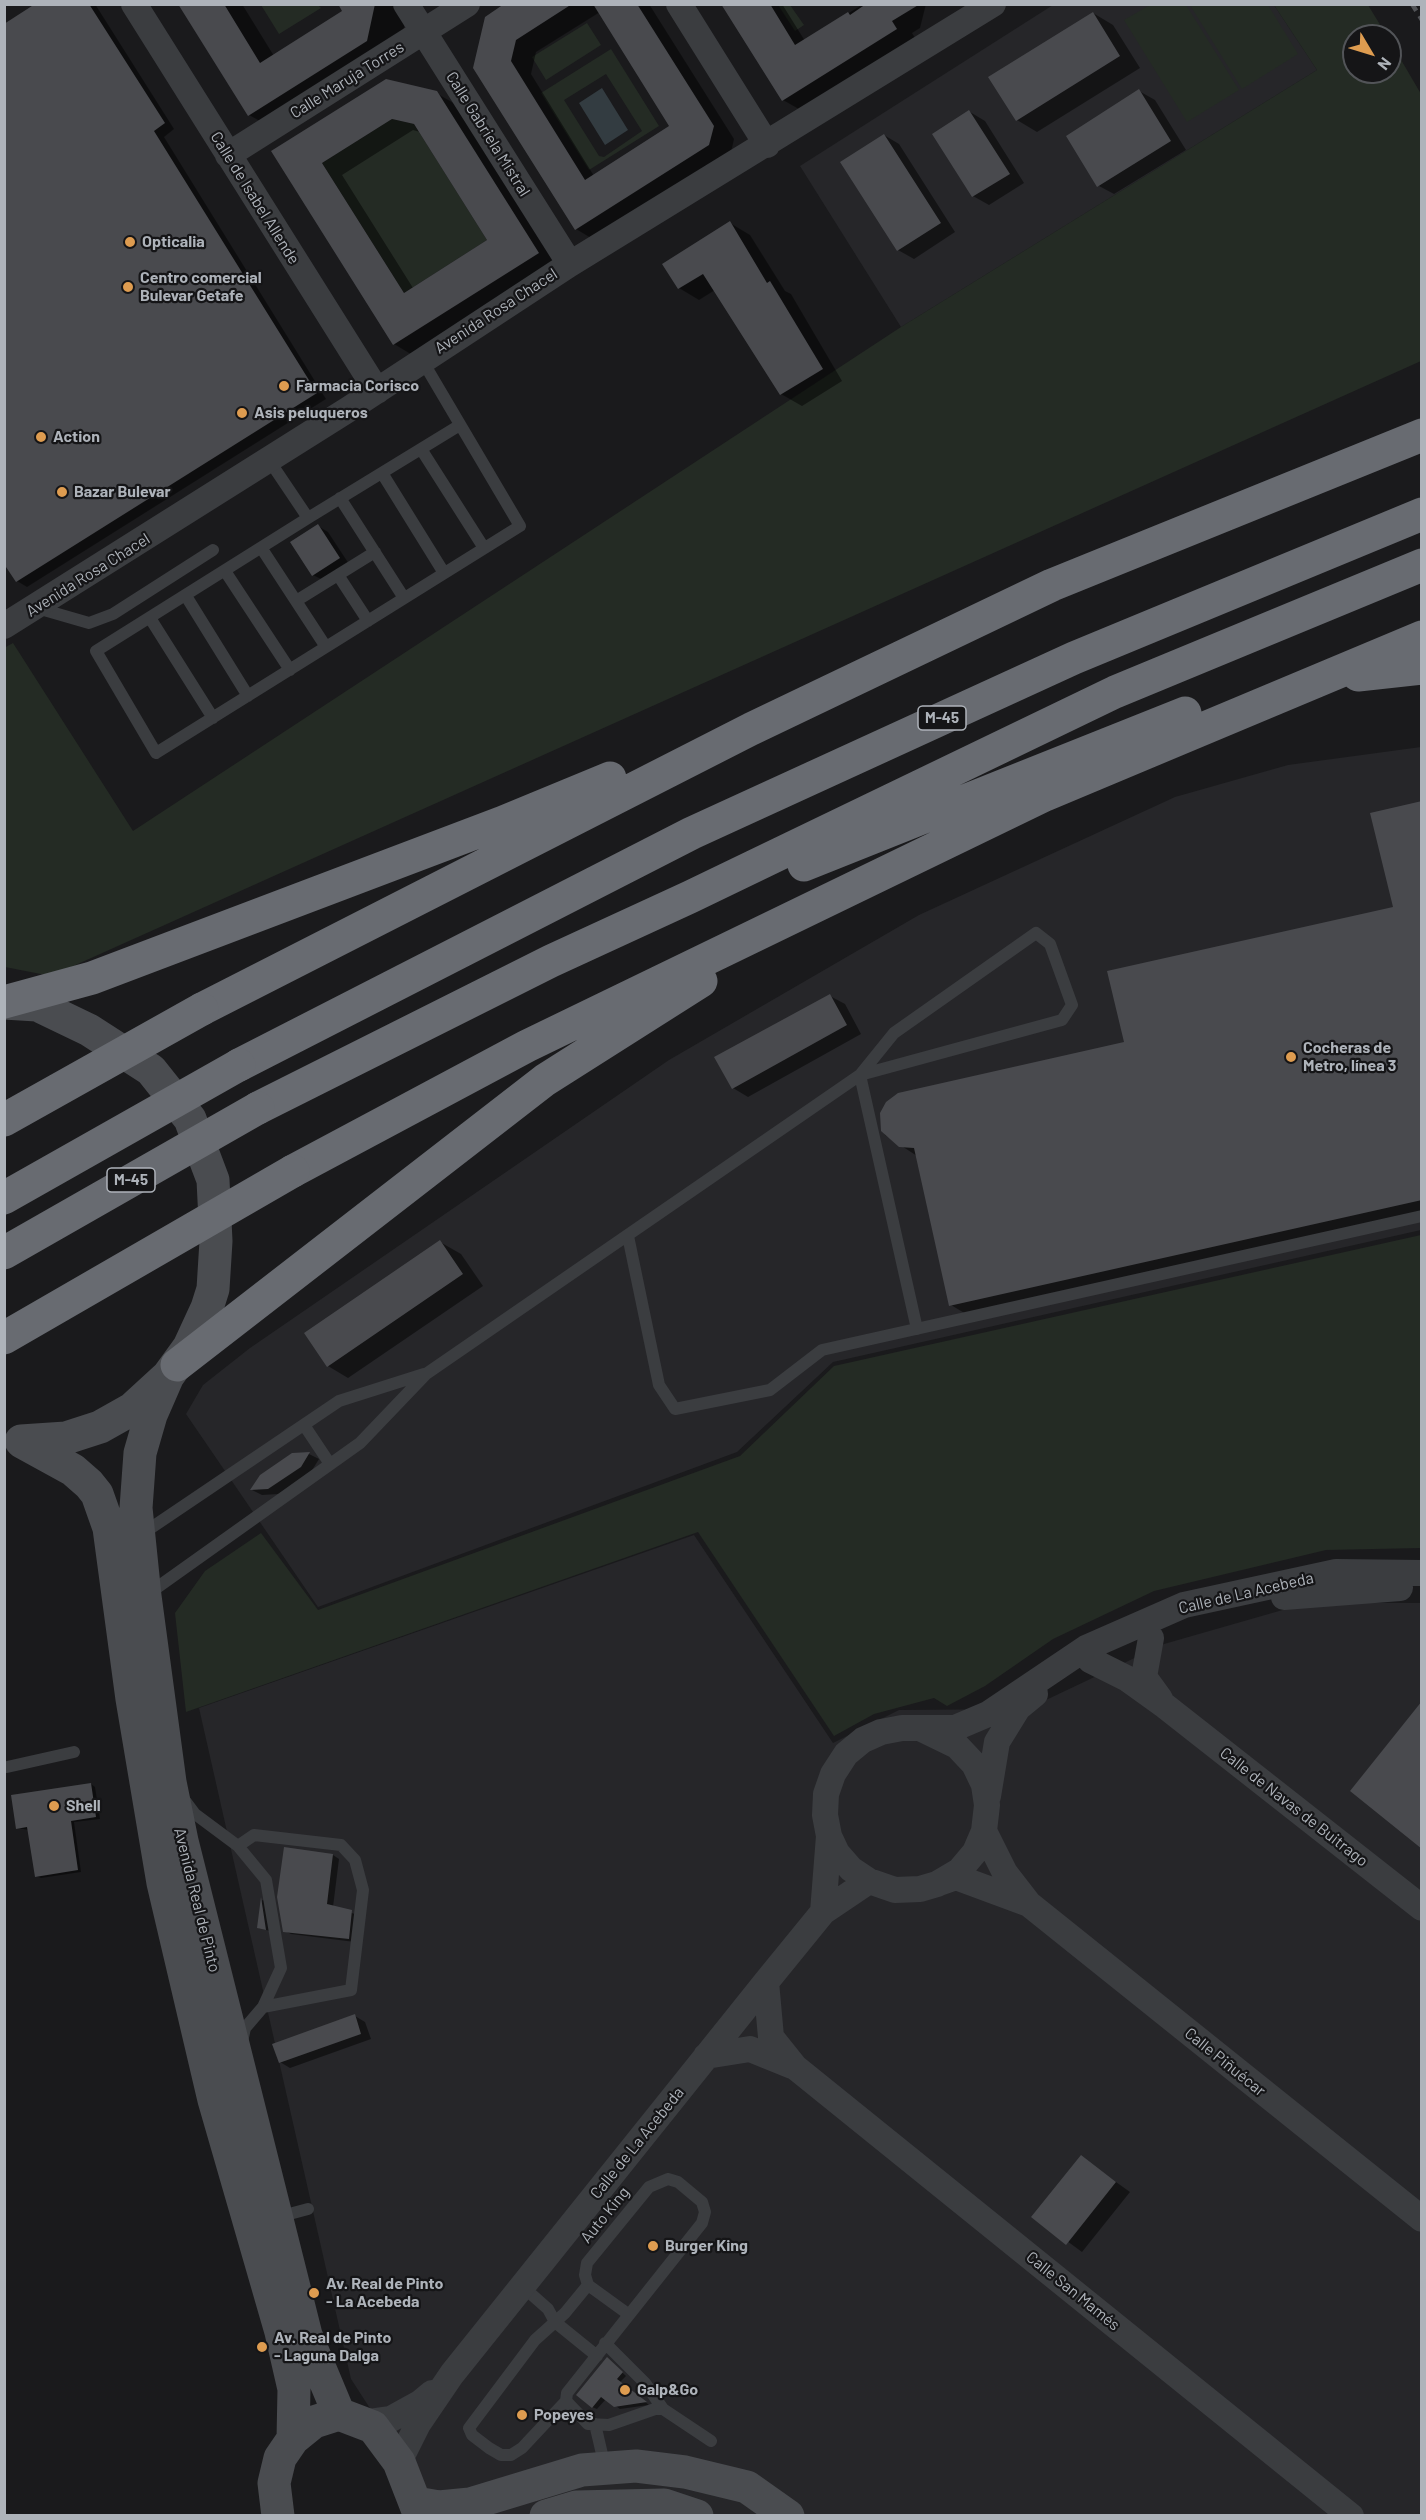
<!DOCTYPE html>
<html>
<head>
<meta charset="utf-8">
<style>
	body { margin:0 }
	#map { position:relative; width:1426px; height:2520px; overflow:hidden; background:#1a1a1c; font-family:Barlow,sans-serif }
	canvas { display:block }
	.frame { position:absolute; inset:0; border:6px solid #aeb3ba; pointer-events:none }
	.north { position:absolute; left:1342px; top:24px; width:60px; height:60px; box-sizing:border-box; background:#151517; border:2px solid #525458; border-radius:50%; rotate:128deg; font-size:16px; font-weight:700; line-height:24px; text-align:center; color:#aeb3ba }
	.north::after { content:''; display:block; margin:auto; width:21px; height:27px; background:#de9c50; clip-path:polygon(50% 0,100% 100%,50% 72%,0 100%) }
</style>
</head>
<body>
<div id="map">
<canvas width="1426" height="2520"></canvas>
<div class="frame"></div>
<div class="north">N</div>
</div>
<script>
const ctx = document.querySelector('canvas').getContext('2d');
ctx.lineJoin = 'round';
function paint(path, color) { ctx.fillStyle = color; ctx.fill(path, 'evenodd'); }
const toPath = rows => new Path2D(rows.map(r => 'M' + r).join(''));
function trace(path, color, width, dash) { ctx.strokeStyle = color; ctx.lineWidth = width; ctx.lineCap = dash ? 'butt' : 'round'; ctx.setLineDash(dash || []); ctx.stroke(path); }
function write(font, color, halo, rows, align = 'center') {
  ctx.font = font + ' Barlow,sans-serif'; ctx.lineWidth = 4.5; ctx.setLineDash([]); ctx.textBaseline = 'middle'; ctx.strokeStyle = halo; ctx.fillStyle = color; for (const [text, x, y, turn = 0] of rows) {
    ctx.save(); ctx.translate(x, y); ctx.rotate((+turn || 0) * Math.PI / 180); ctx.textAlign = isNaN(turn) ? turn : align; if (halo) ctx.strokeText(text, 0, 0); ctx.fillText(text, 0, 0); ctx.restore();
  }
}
paint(toPath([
	[1053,5,1274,5,1317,70,901,327,800,166],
	[1421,747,1421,1230,833,1362,737,1452,318,1607,186,1414,203,1385,250,1348,669,1060,919,915,1175,797,1288,765],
	[694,1535,833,1743,899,1710,1027,1709,1164,1644,1307,1603,1421,1603,1421,2515,428,2515,421,2487,351,2379,199,1708]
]), '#262629');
paint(toPath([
	[261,5,318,5,321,8,279,34],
	[778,5,790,5,804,25,795,31],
	[1150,5,1186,5,1239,90,1187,122,1124,20],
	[1190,5,1268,5,1298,54,1242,89],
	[1274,5,1368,5,1387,36,1354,36,1354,72,1390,72,1390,41,1421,94,1421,361,51,976,5,967,4,648,13,643,133,831,901,327,1317,70],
	[587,23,601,45,546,80,532,57],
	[611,49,659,126,589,170,541,93],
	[606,74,642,131,604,157,599,156,564,100],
	[392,119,414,124,487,240,404,293,322,163],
	[1421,1235,1421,1548,1326,1550,1154,1591,1053,1639,985,1686,947,1706,934,1698,874,1714,834,1736,698,1532,186,1712,175,1613,205,1571,261,1533,318,1610,740,1456,834,1366]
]), '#242b24');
paint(toPath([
	[602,88,628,130,605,145,579,103]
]), '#333c41');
paint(toPath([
	[38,4,95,4,174,129,164,137,326,399,27,587,17,581],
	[180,4,242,4,274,56,343,12,338,4,400,4,407,14,397,58,280,132,249,115],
	[507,4,649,4,734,139,730,157,596,241,576,229,475,68],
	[600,12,672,126,594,176,531,74,536,52],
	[723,4,782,4,805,41,863,4,926,4,920,28,912,33,917,41,804,112,783,100],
	[1093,13,1113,25,1140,68,1037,132,1017,120],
	[1139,91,1155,100,1186,150,1114,194,1099,186],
	[436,93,457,105,558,265,414,356,394,344,273,152],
	[413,130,420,132,489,241,413,288,342,175],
	[970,112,985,121,1024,183,989,205,973,196,934,134],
	[884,135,899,144,955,232,914,259,898,250],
	[730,223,750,235,785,291,791,294,842,381,802,406,781,394,715,290,699,300,679,288],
	[318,526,328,532,349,564,323,580,313,575],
	[1422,802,1422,1216,971,1317,951,1305,917,1156,885,1135,881,1123,1125,1043,1394,908],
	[830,996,845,1004,861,1034,748,1097,733,1088],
	[440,1242,461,1254,483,1286,348,1378,328,1366],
	[309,1454,319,1459,311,1472,279,1494,262,1495,252,1490,293,1455],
	[91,1784,95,1787,100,1819,74,1822,81,1872,41,1878,36,1876,29,1830,17,1828],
	[333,1855,339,1859,333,1907,358,1915,355,1942,291,1934,285,1931],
	[262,1900,265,1901,270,1931,258,1928],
	[355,2016,365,2022,371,2039,290,2068,280,2062],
	[1081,2157,1130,2192,1082,2252,1033,2216],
	[611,2362,626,2376,620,2382,649,2405,620,2409,606,2399,597,2409,592,2407]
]), '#0007');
paint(toPath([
	[35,4,89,4,165,123,154,131,317,393,16,582,4,564,4,24],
	[178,4,224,4,260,63,342,11,338,4,375,4,367,41,248,116],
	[504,4,572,4,516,40,511,61,585,180,669,126,593,4,637,4,714,126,709,145,575,230,473,68,485,17],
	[721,4,770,4,795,45,848,12,850,15,866,4,920,4,892,21,897,29,782,101],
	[1093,12,1120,56,1016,121,988,77],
	[386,79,437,91,539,253,393,345,271,151],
	[392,119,414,124,487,240,404,293,322,163],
	[1139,89,1171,141,1097,187,1066,136],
	[969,110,1010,174,972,197,932,134],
	[884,134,941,223,897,251,840,162],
	[730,221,767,283,770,281,823,369,780,395,703,274,678,289,662,264],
	[318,524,340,558,312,576,290,542],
	[1422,801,1422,1200,949,1306,914,1148,899,1147,881,1131,880,1113,886,1102,898,1093,1124,1042,1107,971,1393,907,1370,813],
	[830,994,847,1025,732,1089,714,1057],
	[440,1240,463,1274,327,1367,304,1333],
	[310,1452,301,1467,268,1489,250,1490,260,1475,292,1453],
	[1422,1701,1422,1849,1350,1791],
	[91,1783,96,1817,71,1821,78,1870,35,1877,27,1827,16,1829,11,1795],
	[284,1847,333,1854,327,1904,352,1910,349,1939,283,1932,277,1897],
	[261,1897,266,1930,257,1928],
	[355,2014,361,2034,279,2063,272,2044],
	[1081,2155,1116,2182,1066,2245,1031,2217],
	[607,2357,623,2372,617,2379,647,2402,614,2407,601,2397,592,2408,576,2395]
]), '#494a4e');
trace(toPath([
	[421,449,484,548],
	[269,460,308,518,96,651,156,753,520,526,422,360],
	[382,473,444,573],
	[340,498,404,598],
	[308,518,460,425],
	[262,549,326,647],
	[225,571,290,670],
	[338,575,368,621],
	[186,596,248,696],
	[296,601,375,552],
	[37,608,89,623,113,614,213,550],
	[150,618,213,718],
	[860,1075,917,1329],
	[628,1236,659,1385,675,1409,770,1390,822,1350,1422,1216],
	[304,1425,330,1464],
	[142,1534,339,1401,424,1374],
	[148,1594,360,1443,426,1374,860,1075,894,1033,1036,933,1050,944,1072,1005,1062,1020,860,1075],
	[7,1767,74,1752],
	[183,1798,195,1814,238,1846,266,1880,281,1968,263,2007,245,2028,242,2042],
	[238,1846,254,1835,341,1845,355,1860,363,1890,351,1990,263,2007],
	[668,2179,678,2182,702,2202,705,2212,702,2223,567,2393,566,2401,522,2448,511,2455,501,2455,489,2448,472,2435,469,2428,535,2340,565,2313,588,2285,585,2275,587,2263,649,2187,668,2179],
	[278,2217,308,2209],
	[588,2285,628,2314],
	[522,2286,548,2309,555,2322,597,2356],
	[605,2343,645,2383,663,2409],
	[566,2401,588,2424,609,2425,655,2409,663,2409,711,2441],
	[595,2424,605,2467]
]), '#3b3d40', 12);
trace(toPath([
	[134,4,377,391],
	[406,4,570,264],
	[679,4,767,145],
	[228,155,467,4],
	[4,626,349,409,570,264,993,4],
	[1284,1597,1400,1588],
	[1151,1638,1144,1677,1160,1699],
	[1090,1660,1126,1678,1165,1706,1422,1908],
	[922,1729,957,1746,974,1764,984,1785,987,1805,984,1831,975,1852,959,1871,937,1884,920,1889,895,1890,869,1881,851,1869,837,1853,829,1836,825,1815,826,1794,833,1774,846,1754,863,1740,881,1732,902,1728,955,1728,988,1714,1086,1648,1184,1605,1336,1572,1422,1573],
	[988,1796,997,1742,1018,1708,1035,1694],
	[984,1831,1005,1873,1029,1904,1422,2219],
	[939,1883,956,1877,1029,1904],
	[823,1912,829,1836],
	[766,1982,771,2037,795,2067,1351,2516],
	[706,2056,750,2049,792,2066],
	[362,2423,391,2419,420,2403,432,2393],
	[399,2462,418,2424,452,2374,766,1982,823,1912,869,1881]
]), '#3b3d40', 26);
trace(toPath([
	[4,1003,37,1005,89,1030,151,1070,190,1119,213,1180,216,1241,213,1289,207,1308,189,1347,168,1376,132,1409,100,1427,66,1438,21,1441],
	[168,1376,151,1415,140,1453,136,1508,145,1596,170,1782,182,1841,306,2335,339,2414],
	[22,1442,73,1470,89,1484,97,1494,109,1528,132,1699,163,1883,214,2100,281,2332,294,2389,293,2439],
	[416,2503,439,2507,470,2504,582,2470,636,2466,685,2472,747,2487,788,2516],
	[278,2516,274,2483,280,2458,293,2439,314,2422,339,2414,373,2427,399,2462,420,2516],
	[546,2516,576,2507,664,2505,697,2516]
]), '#4a4c50', 33);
trace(toPath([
	[1358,675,1422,668],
	[804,865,1185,713],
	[4,1002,92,978,501,823,610,778],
	[202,1009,751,729,1052,585,1422,435],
	[239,1065,692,833,1074,658,1422,514],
	[258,1108,551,961,690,897,1115,692,1422,565],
	[293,1171,527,1046,1045,795,1422,637],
	[177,1365,545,1080,701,981]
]), '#686b71', 33);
trace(toPath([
	[1412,4,1422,20]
]), '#515357', 4.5, [8, 6]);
trace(toPath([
	[4,1120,202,1009],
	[4,1198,239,1065],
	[4,1253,258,1108],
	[4,1338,293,1171]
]), '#686b71', 33);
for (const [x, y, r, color] of [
	[130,242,6,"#de9c50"],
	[128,287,6,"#de9c50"],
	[284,386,6,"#de9c50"],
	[242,413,6,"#de9c50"],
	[41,437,6,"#de9c50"],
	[62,492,6,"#de9c50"],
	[1291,1057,6,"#de9c50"],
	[54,1806,6,"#de9c50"],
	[653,2246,6,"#de9c50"],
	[314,2293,6,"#de9c50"],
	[262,2347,6,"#de9c50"],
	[625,2390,6,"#de9c50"],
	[522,2415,6,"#de9c50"]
]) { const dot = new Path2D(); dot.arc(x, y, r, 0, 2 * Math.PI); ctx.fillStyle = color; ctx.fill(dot); trace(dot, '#151517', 2); }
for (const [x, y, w] of [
	[942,718,48],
	[131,1180,48]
]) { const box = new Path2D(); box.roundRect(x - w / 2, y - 12, w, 24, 4.5); ctx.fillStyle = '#151517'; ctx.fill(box); trace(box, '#aeb3ba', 1.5); }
write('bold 15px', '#aeb3ba', null, [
	["M-45",942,718],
	["M-45",131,1180]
]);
write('16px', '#aeb3ba', '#151517', [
	["Calle Maruja Torres",347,80,-32],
	["Calle Gabriela Mistral",488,134,58],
	["Calle de Isabel Allende",255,198,58],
	["Avenida Rosa Chacel",496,311,-33],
	["Avenida Rosa Chacel",88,575,-32],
	["Calle de La Acebeda",1246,1593,-13],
	["Calle de Navas de Buitrago",1294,1807,38],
	["Avenida Real de Pinto",197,1900,76],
	["Calle Piñuécar",1225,2062,39],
	["Calle de La Acebeda",637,2143,-51],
	["Auto King",605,2215,-51],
	["Calle San Mamés",1073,2291,39]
]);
write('bold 16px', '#aeb3ba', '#151517', [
	["Opticalia",142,242],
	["Centro comercial",140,278],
	["Bulevar Getafe",140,296],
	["Farmacia Corisco",296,386],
	["Asis peluqueros",254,413],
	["Action",53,437],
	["Bazar Bulevar",74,492],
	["Cocheras de",1303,1048],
	["Metro, línea 3",1303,1066],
	["Shell",66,1806],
	["Burger King",665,2246],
	["Av. Real de Pinto",326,2284],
	["- La Acebeda",326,2302],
	["Av. Real de Pinto",274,2338],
	["- Laguna Dalga",274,2356],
	["Galp&Go",637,2390],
	["Popeyes",534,2415]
], 'left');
</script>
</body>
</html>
